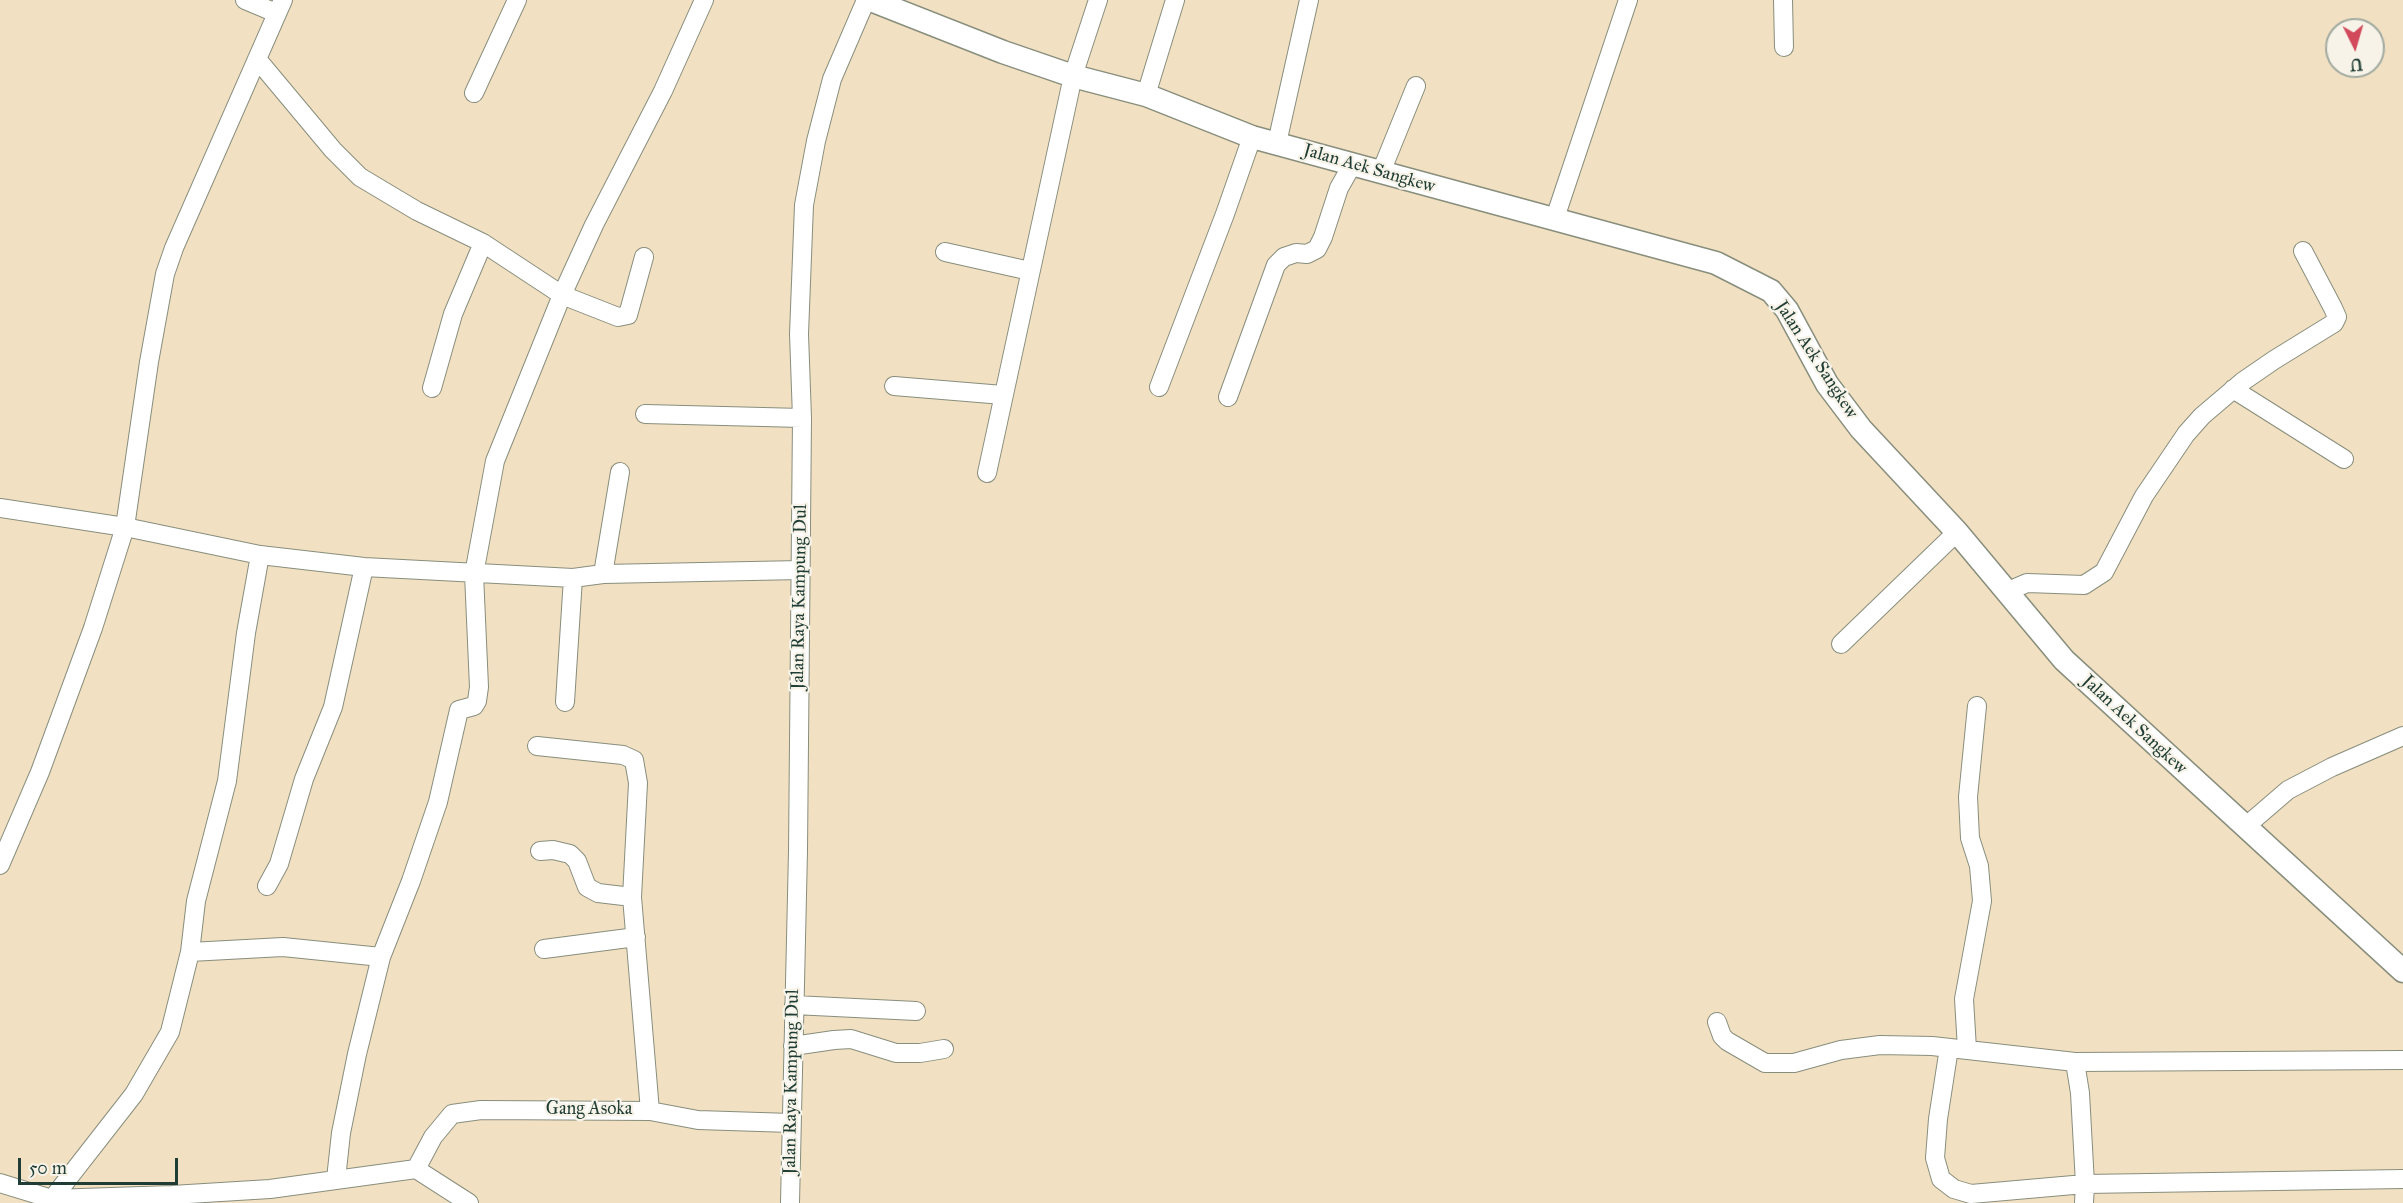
<!DOCTYPE html>
<html>
<head>
<meta charset="utf-8">
<style>
	body { margin:0 }
	#map { position:relative; width:2403px; height:1203px; overflow:hidden; background:#f2e0c3; font-family:"IM FELL Great Primer",serif }
	canvas { display:block }
	.north { position:absolute; left:2325px; top:18px; width:60px; height:60px; box-sizing:border-box; background:#f7f3e8; border:2px solid #a1aaa0; border-radius:50%; rotate:175deg; font-size:16px; font-weight:700; line-height:24px; text-align:center; color:#1f3d34 }
	.north::after { content:''; display:block; margin:auto; width:21px; height:27px; background:#d1495b; clip-path:polygon(50% 0,100% 100%,50% 72%,0 100%) }
	.scale { position:absolute; left:18px; top:1158px; width:160px; height:27px; box-sizing:border-box; border:3px solid #1f3d34; border-top:0; padding-left:8px; font-size:18px; line-height:21px; white-space:nowrap; color:#1f3d34; -webkit-text-stroke:4px #f7f3e8; paint-order:stroke }
</style>
</head>
<body>
<div id="map">
<canvas width="2403" height="1203"></canvas>
<div class="north">U</div>
<div class="scale">50 m</div>
</div>
<script>
const ctx = document.querySelector('canvas').getContext('2d');
ctx.lineJoin = 'round';
const toPath = rows => new Path2D(rows.map(r => 'M' + r).join(''));
function trace(path, color, width, dash) { ctx.strokeStyle = color; ctx.lineWidth = width; ctx.lineCap = dash ? 'butt' : 'round'; ctx.setLineDash(dash || []); ctx.stroke(path); }
function write(font, color, halo, rows, align = 'center') {
  ctx.font = font + ' "IM FELL Great Primer",serif'; ctx.lineWidth = 4.5; ctx.setLineDash([]); ctx.textBaseline = 'middle'; ctx.strokeStyle = halo; ctx.fillStyle = color; for (const [text, x, y, turn = 0] of rows) {
    ctx.save(); ctx.translate(x, y); ctx.rotate((+turn || 0) * Math.PI / 180); ctx.textAlign = isNaN(turn) ? turn : align; if (halo) ctx.strokeText(text, 0, 0); ctx.fillText(text, 0, 0); ctx.restore();
  }
}
const minor = toPath([
	[245,0,276,13],
	[1783,0,1784,47],
	[257,59,333,150,360,177,417,211,483,243,562,295,618,317,628,315,644,257],
	[474,93,517,0],
	[1146,95,1175,0],
	[1277,143,1309,0],
	[1381,172,1416,86],
	[1555,218,1628,0],
	[945,252,1030,271],
	[894,386,1003,395],
	[1159,387,1225,214,1252,137],
	[432,388,453,314,483,243],
	[2233,389,2344,459],
	[1228,397,1276,265,1284,257,1296,253,1307,254,1317,249,1323,237,1339,188,1352,165],
	[645,414,802,418],
	[987,473,1073,76,1098,0],
	[0,508,125,527,260,555,364,567,573,578,603,574,801,570],
	[260,555,246,633,227,781,196,901,190,952,283,947,381,957],
	[603,574,620,472],
	[2006,592,2027,583,2084,585,2104,572,2144,496,2186,434,2202,416,2242,382,2274,360,2334,323,2337,317,2333,308,2303,251],
	[1841,644,1957,532],
	[565,702,573,578],
	[537,746,623,755,634,760,638,783,632,897,650,1111],
	[2245,827,2288,790,2332,767,2403,736],
	[540,851,553,850,570,854,577,861,587,887,598,893,632,897],
	[0,865,40,772,93,628,125,527,149,362,165,274,174,248,283,0],
	[267,886,279,864,304,779,333,707,364,567],
	[544,949,636,937],
	[794,1005,916,1011],
	[1717,1022,1722,1036,1727,1041,1765,1063,1794,1063,1841,1050,1880,1045,1932,1046,2075,1062,2403,1060],
	[793,1046,834,1040,851,1039,896,1053,920,1053,944,1049],
	[1949,1048,1938,1119,1935,1158,1941,1179,1954,1189,1971,1194,2085,1184,2403,1179],
	[1967,1049,1964,999,1982,901,1979,866,1970,838,1968,797,1977,706],
	[2075,1062,2080,1093,2085,1184,2084,1203],
	[416,1169,433,1137,452,1114,481,1110,650,1111,698,1120,791,1123],
	[336,1179,341,1133,357,1054,381,957,411,881,438,802,459,710,474,706,477,701,479,687,474,574,495,461,562,295,594,225,663,91,704,0],
	[0,1183,52,1199,172,1195,270,1189,416,1169,469,1203],
	[49,1203,134,1094,170,1032,190,952],
	[790,1203,798,851,802,418,799,334,804,205,816,141,832,79,866,0]
]);
const tertiary = toPath([
	[871,0,1003,52,1073,76,1146,95,1252,137,1716,263,1771,291,1787,310,1827,384,1861,429,1957,532,2064,660,2403,971]
]);
trace(minor, '#888e7c', 20);
trace(tertiary, '#888e7c', 25);
trace(minor, '#fff', 18);
trace(tertiary, '#fff', 22);
write('18px', '#1f3d34', '#f7f3e8', [
	["Jalan Aek Sangkew",1369,169,16],
	["Jalan Aek Sangkew",1816,360,57],
	["Jalan Raya Kampung Dul",800,597,-89],
	["Jalan Aek Sangkew",2134,725,43],
	["Jalan Raya Kampung Dul",792,1082,-89],
	["Gang Asoka",589,1110]
]);
</script>
</body>
</html>
